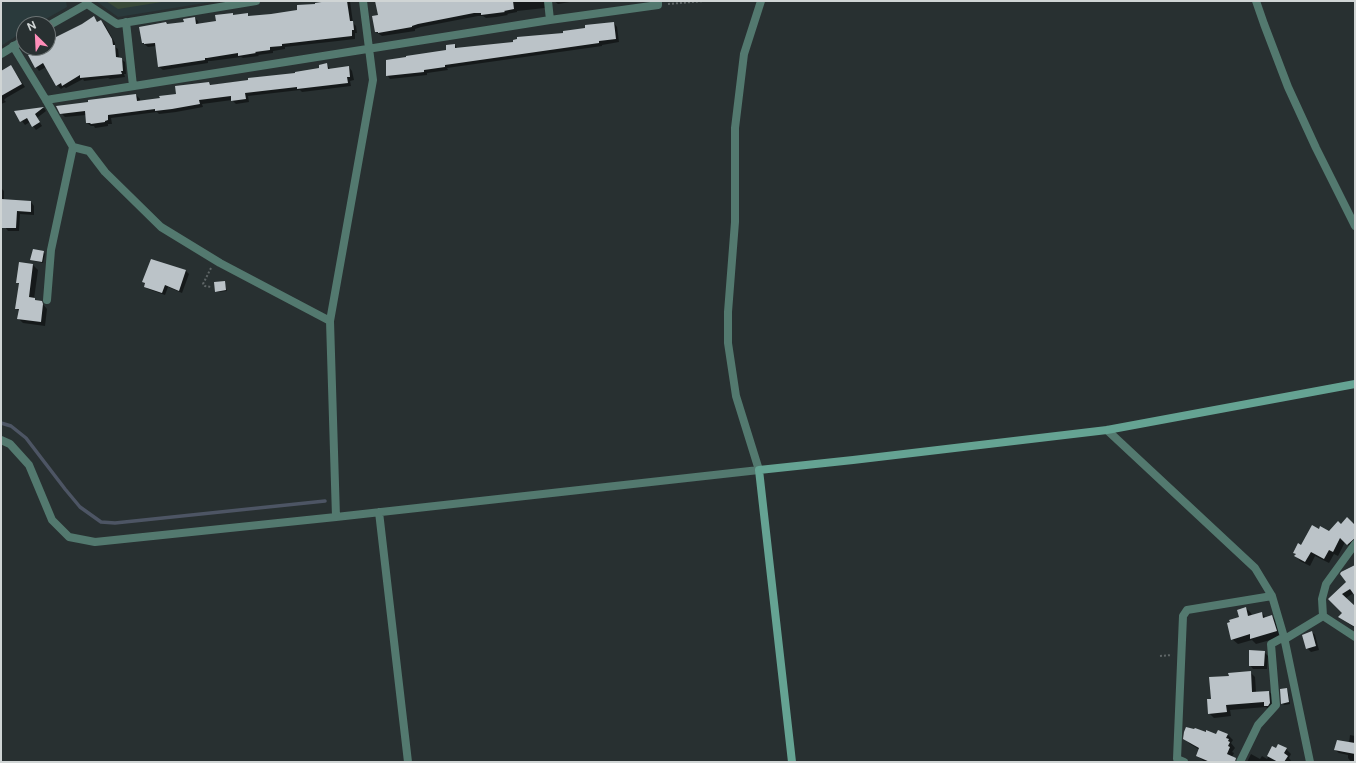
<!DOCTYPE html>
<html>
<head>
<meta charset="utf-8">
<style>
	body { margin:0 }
	#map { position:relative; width:1356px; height:763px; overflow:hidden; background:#283031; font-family:"Public Sans",sans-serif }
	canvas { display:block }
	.frame { position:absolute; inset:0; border:2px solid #d0d5d5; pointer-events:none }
	.north { position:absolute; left:16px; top:16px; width:40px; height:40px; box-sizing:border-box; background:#283031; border:1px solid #6b7273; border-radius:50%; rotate:336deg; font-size:11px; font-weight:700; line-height:16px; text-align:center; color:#d0d5d5 }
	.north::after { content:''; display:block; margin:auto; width:14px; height:18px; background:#ff8eb9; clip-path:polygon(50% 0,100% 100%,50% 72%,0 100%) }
</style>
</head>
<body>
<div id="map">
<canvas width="1356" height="763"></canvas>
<div class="frame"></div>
<div class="north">N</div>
</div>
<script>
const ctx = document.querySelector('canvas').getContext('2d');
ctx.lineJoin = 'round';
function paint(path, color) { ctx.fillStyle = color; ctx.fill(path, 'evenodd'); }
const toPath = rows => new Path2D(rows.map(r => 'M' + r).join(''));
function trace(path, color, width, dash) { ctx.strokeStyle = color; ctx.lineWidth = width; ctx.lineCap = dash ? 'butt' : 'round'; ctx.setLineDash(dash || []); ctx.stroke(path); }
paint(toPath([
	[1,1,66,1,67,7,37,24,24,24,24,31,1,46],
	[96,1,217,1,118,17]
]), '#2a3a3c');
paint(toPath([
	[106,1,168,1,118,9]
]), '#394a39');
paint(toPath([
	[332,1,350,1,353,23,356,26,357,33,355,33,355,39,285,47,285,49,273,51,273,53,258,55,259,56,243,58,241,57,211,61,208,61,208,63,163,70,159,67,156,46,148,47,143,43,168,25,185,23,195,18,198,21,199,25,217,22,232,14,234,16,247,15,250,17,298,11],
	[376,1,548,1,545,8,517,11,517,12,507,14,508,15,496,17,486,18,483,16,478,16,421,27,415,29,415,31,382,36,376,32,379,16],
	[554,1,576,1,558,4],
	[94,18,98,23,101,21,105,25,115,43,115,47,118,49,119,58,121,59,125,62,126,74,124,74,125,77,110,79,108,78,84,81,83,79,66,88,64,87,61,89,57,85,46,67,39,71,36,67,34,48,48,48,48,41,53,38,54,39],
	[614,23,617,27,619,42,602,45,602,46,447,68,448,70,427,73,427,75,390,79,387,75,447,51,455,45,458,49,514,43],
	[327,65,331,70,349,67,352,71,354,80,350,81,351,86,302,92,300,90,248,96,249,102,236,104,232,100,202,104,203,107,176,112,159,114,157,112,111,118,112,124,108,124,108,126,95,128,94,126,91,126,87,123,86,115,65,117,61,113,136,95,140,99,140,101,161,99,177,95,209,83,211,85,296,74,320,69],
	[11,66,25,87,6,98,4,100,6,102,1,104,1,72],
	[44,108,46,111,37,118,42,126,36,130,30,122,25,125,15,112],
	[1,188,4,191,4,200,31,202,34,206,34,215,20,214,19,231,8,231,5,227,1,204],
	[43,252,45,254,43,263,31,260],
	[151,260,186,271,189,274,182,293,168,287,165,295,148,289,145,286,146,285,143,282],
	[20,263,33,265,38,270,34,299,37,302,41,302,47,309,45,326,23,323,18,318,19,311,16,308,19,284,17,282],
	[224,282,227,291,218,292,216,291],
	[1354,522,1355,547,1353,549,1345,542,1338,556,1334,554,1329,563,1315,556,1310,566,1300,561,1296,556,1296,555,1294,553,1319,530,1329,532,1341,525,1353,524],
	[1355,565,1355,592,1346,598,1355,607,1355,628,1339,617,1344,613,1330,599,1347,582],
	[1246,608,1251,613,1252,616,1262,613,1266,618,1272,616,1277,622,1281,637,1256,644,1252,640,1238,644,1232,639],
	[1312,632,1315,635,1319,650,1311,652,1307,648],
	[1264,652,1268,656,1267,669,1253,669,1250,665],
	[1250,672,1255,677,1256,692,1269,692,1274,696,1275,708,1269,710,1266,707,1230,710,1231,716,1214,718,1209,713,1212,700,1230,676],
	[1287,689,1288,691,1290,704,1284,705,1282,703],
	[1218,731,1228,735,1233,740,1231,743,1235,748,1232,752,1234,753,1232,757,1239,762,1205,762,1197,756,1200,750,1190,744,1184,738,1217,735],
	[1350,735,1355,736,1355,762,1351,762,1348,758,1348,755,1339,753,1335,750,1349,743],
	[1273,748,1286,749,1291,754,1289,758,1292,762,1247,762,1251,754,1260,759,1262,756,1267,759]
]), '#0007');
trace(toPath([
	[1,423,11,426,26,438,65,489,80,507,101,522,115,523,325,501]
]), '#4d5564', 3.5);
paint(toPath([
	[328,1,347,1,350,21,353,21,354,30,352,30,352,36,282,44,282,46,270,47,270,50,255,52,256,53,238,56,238,53,207,58,205,58,205,60,158,67,155,43,144,44,144,43,142,43,139,27,166,22,167,24,184,22,183,19,195,17,196,24,216,21,215,15,233,13,233,15,248,13,248,16,271,14,297,10,297,5,315,4,315,3],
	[375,1,513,1,514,9,504,11,505,12,481,15,481,13,474,13,418,24,412,26,412,27,378,33,378,32,375,32,372,16,378,15],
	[94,16,97,22,101,20,112,39,113,45,115,45,116,57,122,58,123,71,121,71,122,74,80,78,80,75,62,86,61,83,56,86,43,63,35,68,28,55,33,53,30,48,48,48,48,41,82,24],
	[614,22,616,39,599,41,599,43,445,65,445,67,424,70,424,72,386,76,386,60,406,57,406,56,446,50,446,45,455,44,455,48,513,42,513,40,517,39,517,37,563,33,563,31,585,28,585,25],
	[327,63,328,69,349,66,350,77,347,77,348,83,297,89,297,87,245,93,246,99,231,101,231,96,199,100,200,104,172,109,155,111,155,109,108,115,108,120,105,121,105,122,91,124,90,123,86,123,85,111,60,114,56,106,88,102,88,100,136,94,137,101,160,98,159,96,176,94,175,86,209,82,210,85,248,80,248,78,295,73,295,72,319,68,319,65],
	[11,65,22,84,1,96,1,71],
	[44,107,35,114,40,122,32,127,27,118,20,122,14,111],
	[1,199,31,201,31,212,17,211,16,228,1,228],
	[33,249,44,251,42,262,30,260],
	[151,259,186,270,179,291,165,285,162,293,144,287,145,283,142,282],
	[19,262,33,264,29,297,35,298,35,300,42,301,43,304,41,322,17,319,19,309,15,309,19,283,16,283],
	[225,281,226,290,215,292,214,282],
	[1347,517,1355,525,1355,538,1347,545,1340,538,1333,552,1329,550,1324,559,1311,552,1305,562,1294,556,1296,554,1293,553,1298,543,1301,545,1312,525,1319,529,1320,526,1329,531,1338,521,1341,524],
	[1355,565,1355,596,1350,589,1342,594,1355,606,1355,627,1338,617,1342,613,1328,599,1346,582,1340,574,1341,572],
	[1246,607,1248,616,1262,612,1263,618,1272,615,1277,631,1250,639,1250,634,1231,640,1227,623,1230,622,1229,620,1239,617,1237,610],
	[1312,631,1316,646,1306,649,1302,635],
	[1249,650,1265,651,1264,666,1249,666],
	[1251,671,1252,692,1269,691,1270,703,1268,706,1264,706,1264,702,1226,705,1227,712,1208,714,1207,699,1211,699,1209,677,1229,676,1228,673],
	[1287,688,1289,702,1281,704,1280,689],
	[1186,727,1194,729,1195,728,1206,732,1206,730,1216,734,1218,730,1228,734,1226,738,1229,739,1228,741,1230,742,1228,746,1230,747,1227,754,1236,758,1235,762,1210,762,1196,756,1199,748,1183,739,1184,732],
	[1337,740,1355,743,1355,754,1334,750],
	[1278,744,1287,748,1284,753,1288,756,1284,762,1278,762,1267,756,1272,746,1276,748]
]), '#bbc3c8');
trace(toPath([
	[668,4,704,1],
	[211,268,203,284,205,286,211,287],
	[1160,656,1172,655]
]), '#5e6566', 2, [2, 2]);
trace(toPath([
	[548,1,550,20],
	[1256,1,1264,24,1288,87,1316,148,1355,226],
	[126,22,133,86],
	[48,26,87,4,117,24,256,1],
	[13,46,46,100,73,147,51,250,47,300],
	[1,54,24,40],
	[46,100,550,20,658,5,658,1],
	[73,147,89,151,105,172,161,227,220,263,330,321],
	[1107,430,1255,568,1272,596,1284,637,1310,762],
	[1,440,10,444,29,465,52,520,69,537,95,542,336,517,759,470,736,396,728,343,728,312,735,222,735,128,744,54,761,1],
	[379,512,408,762],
	[336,517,330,321,373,80,363,1],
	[1323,616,1322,599,1326,584,1355,544],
	[1285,639,1323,616,1355,637],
	[1184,762,1177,759,1183,616,1187,610,1272,596],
	[1240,762,1258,725,1276,705,1271,644,1284,637]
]), '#53796f', 8);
trace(toPath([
	[792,762,759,470,853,460,1107,430,1355,384]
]), '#65a393', 8);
</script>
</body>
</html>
